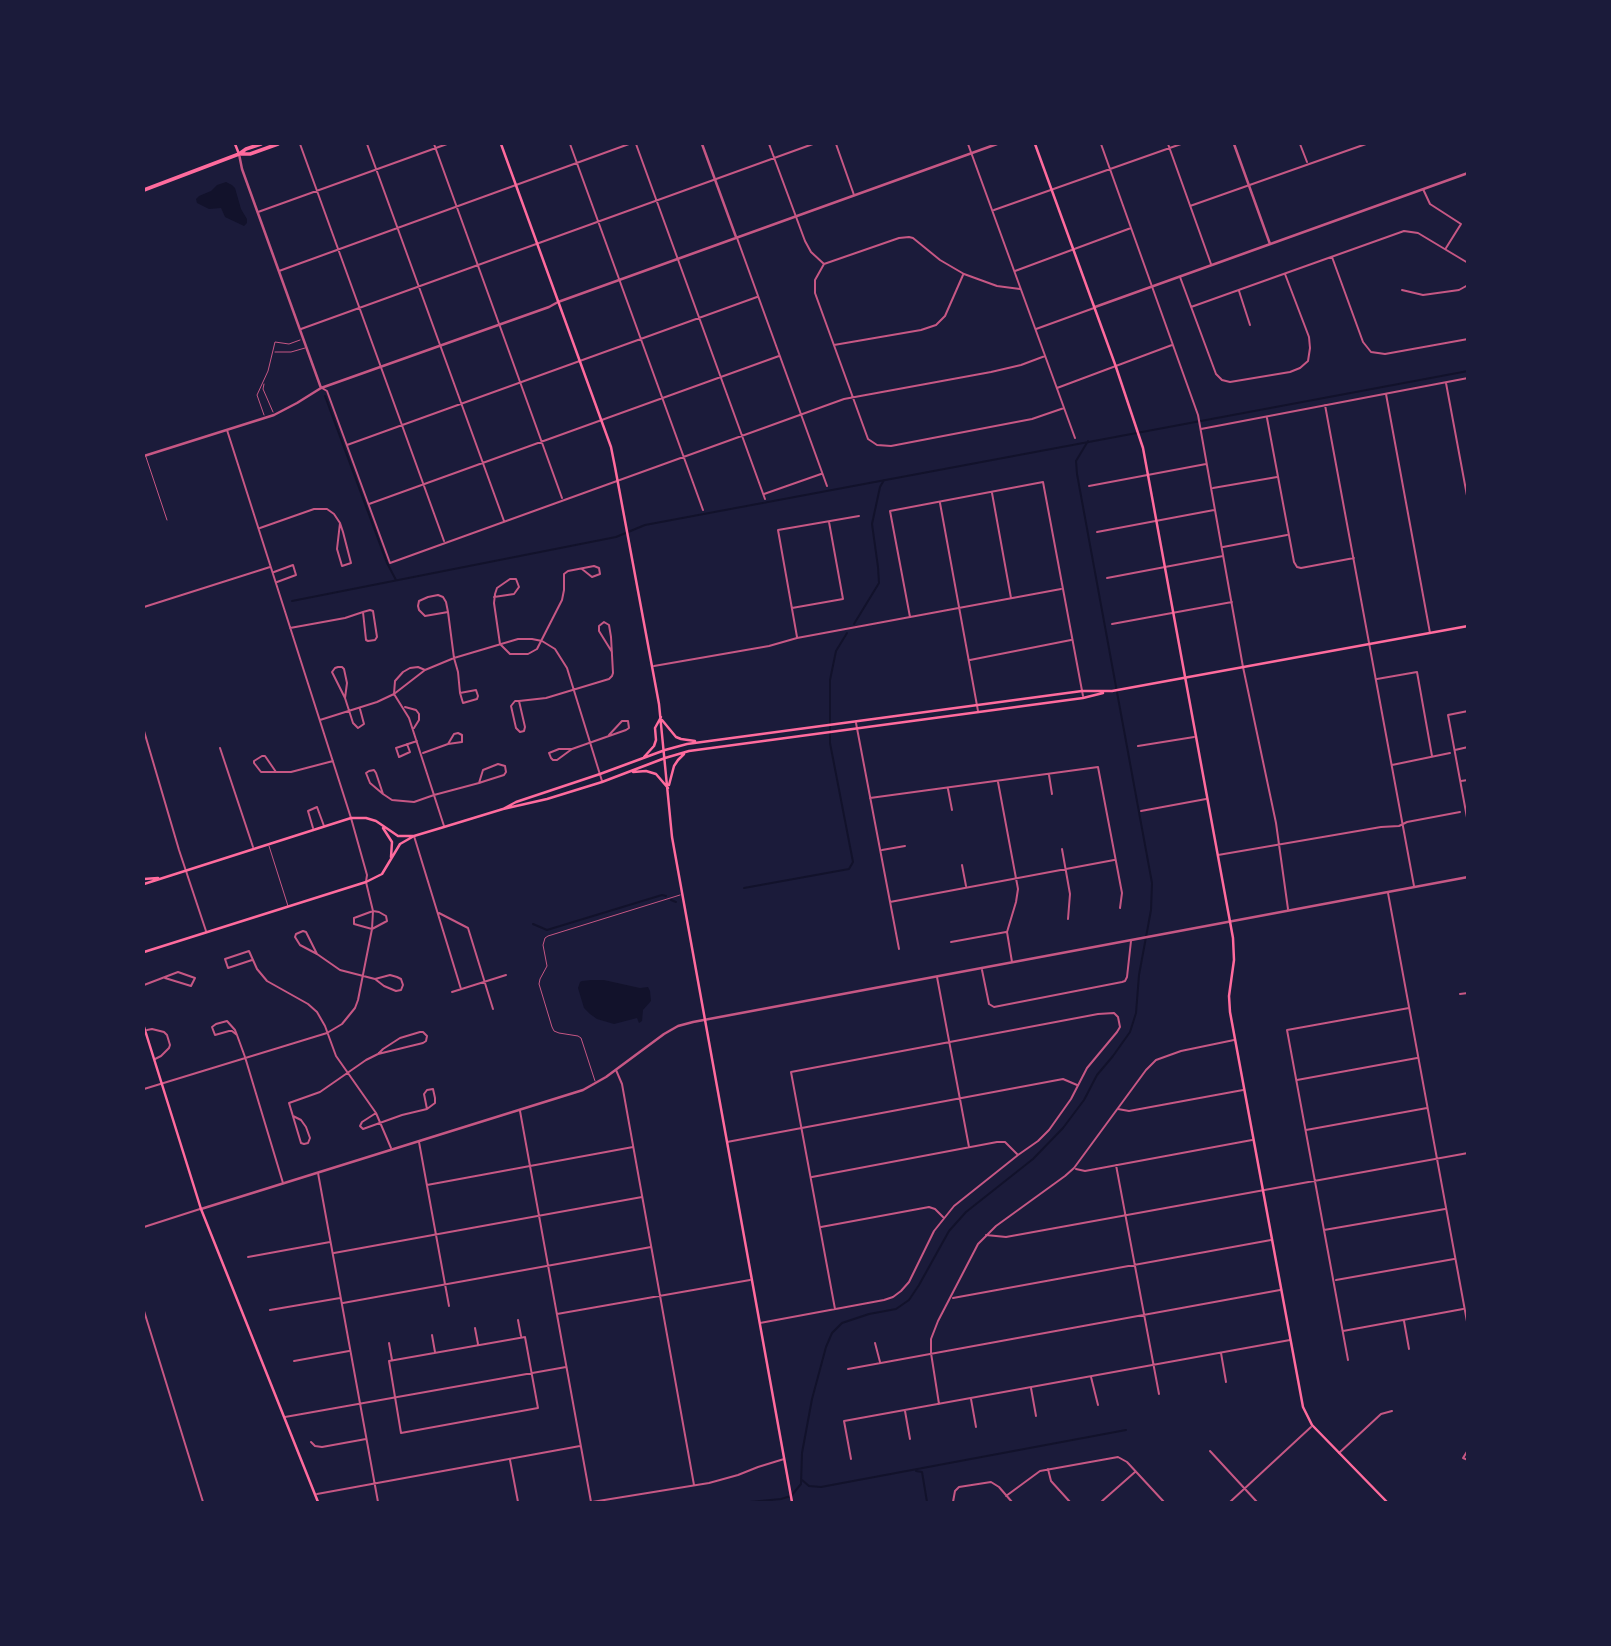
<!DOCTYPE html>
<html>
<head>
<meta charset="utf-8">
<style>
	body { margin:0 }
	#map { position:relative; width:1611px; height:1646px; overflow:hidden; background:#1b1b3a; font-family:Cabin,sans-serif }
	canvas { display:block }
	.frame { position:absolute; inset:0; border:145px solid #1b1b3a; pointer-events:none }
</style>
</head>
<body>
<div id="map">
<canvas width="1611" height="1646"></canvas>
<div class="frame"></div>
</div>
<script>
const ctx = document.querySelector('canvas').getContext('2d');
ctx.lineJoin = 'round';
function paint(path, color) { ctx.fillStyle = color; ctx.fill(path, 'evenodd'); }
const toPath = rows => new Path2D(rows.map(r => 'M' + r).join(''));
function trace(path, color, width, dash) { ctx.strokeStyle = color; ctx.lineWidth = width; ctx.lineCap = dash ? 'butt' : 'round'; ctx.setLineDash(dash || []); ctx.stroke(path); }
paint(toPath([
	[226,182,232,185,235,188,241,209,247,219,247,223,244,226,225,217,221,208,209,209,197,203,196,199,199,196,211,191,217,185],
	[591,980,604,980,640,988,648,987,650,991,651,1001,643,1010,642,1021,639,1023,637,1018,614,1024,597,1019,590,1014,584,1008,578,988,580,982,582,981]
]), '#12122b');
trace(toPath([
	[325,396,387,563,396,580],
	[292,601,616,537,645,525,1468,371],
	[854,624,879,583,878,567,872,524,880,487,884,480],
	[744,888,849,869,853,862,830,743,830,680,836,651,847,633],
	[671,900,676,902],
	[533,924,547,930,662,895,666,896],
	[916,1471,922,1472,927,1502],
	[802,1480,809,1486,821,1487,1126,1430],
	[750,1502,781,1499,791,1496,801,1484,802,1453,812,1399,826,1347,832,1333,842,1323,869,1314,896,1309,909,1300,919,1285,949,1231,966,1212,1033,1159,1063,1128,1084,1100,1097,1075,1113,1056,1130,1032,1136,1013,1139,975,1151,910,1152,883,1077,474,1076,461,1088,441]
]), '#12122b', 2);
trace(toPath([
	[275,352,291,352,305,348],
	[264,384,263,389,273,412],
	[264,415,257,395,268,371,275,342,289,344,300,340],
	[146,457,167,520],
	[269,846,288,906],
	[595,1081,581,1038,578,1036,559,1033,554,1031,552,1027,539,984,540,979,547,966,543,945,545,938,548,936,680,895]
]), '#c65784', 1);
trace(toPath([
	[300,144,444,541],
	[367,144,504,521],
	[434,144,562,498],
	[570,144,703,510],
	[636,144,765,499],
	[769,144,805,241,811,252,824,264,815,280,815,293,868,439,877,445,891,446,1011,423,1032,419,1064,408],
	[836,144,854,195],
	[968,144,1075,438],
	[1101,144,1198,415,1243,667,1276,823,1288,909],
	[1168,144,1211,264],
	[1300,144,1307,162],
	[1423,189,1430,204,1461,224,1446,248],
	[1190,206,1366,144],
	[994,210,1181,144],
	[258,212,447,144],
	[737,238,827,486],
	[1332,257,1363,342,1371,352,1385,354,1468,339],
	[824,264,899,238,909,237,913,238,940,260,964,274,997,286,1020,289],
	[279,271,629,144],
	[1015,271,1131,228],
	[1180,277,1216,374,1222,380,1230,382,1290,372,1300,368,1308,361,1310,348,1309,337,1285,274],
	[1402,290,1423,295,1459,290,1468,285],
	[1239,291,1250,325],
	[1191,307,1404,231,1418,233,1468,263],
	[301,329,813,144],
	[1036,329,1094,308],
	[834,345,921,330,936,325,945,316,963,275],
	[1446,383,1468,501],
	[322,388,327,391,390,563,844,399,991,372,1021,365,1045,356],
	[1057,388,1172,345],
	[1386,394,1430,633],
	[1325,405,1414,886],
	[1267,418,1294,562,1297,567,1301,568,1354,558],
	[1201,429,1468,378],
	[347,445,757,297],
	[1089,486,1206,464],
	[1213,488,1277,477],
	[992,493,1011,598],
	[764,494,821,474],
	[940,503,978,711],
	[369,504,779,356],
	[260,528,314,509,327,509,334,514,340,523,343,532,351,563,342,566,337,549,340,523],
	[1097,532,1214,510],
	[1223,547,1287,535],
	[274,572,293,565,296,575,277,582],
	[1107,578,1223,556],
	[494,597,514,594,519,587,516,579,510,579,497,588,495,594,494,603,500,644,510,654,528,654,537,649,562,600,564,590,564,574,568,571,594,566,599,568,600,574,592,577,582,569],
	[144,607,270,567],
	[792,608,843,599,829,522],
	[448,612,425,616,419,610,418,606,419,601,428,597,438,595,443,597,446,602,448,612,454,658,458,672,460,693,463,703,477,699,478,696,476,690,460,693],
	[910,617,890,511,1043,482,1083,696],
	[1112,624,1232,602],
	[290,628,345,618,363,612,370,610,373,611,377,637,375,640,368,641,366,640,363,612],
	[797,637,778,530,859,516],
	[970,660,1071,640],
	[654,666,769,646,797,638,1061,589],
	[425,670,418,667,410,668,403,672,395,681,394,694,409,718,444,826],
	[1377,679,1417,672,1432,756],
	[345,698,347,683,344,669,342,667,338,667,335,668,332,672,345,698,353,723,358,728,364,724,360,709],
	[519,701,525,727,524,731,520,732,516,728,511,706,515,701,519,701,546,698,609,679,612,676,613,673,611,637,609,625,604,622,599,626,599,631,612,652],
	[405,707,416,710,419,714,419,720,414,728],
	[1468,711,1448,715,1468,823],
	[320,720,377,702,394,694,425,670,454,658,518,639,532,639,542,641,555,649,567,668,602,781],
	[856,723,899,949],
	[144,731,179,850,206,931],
	[407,744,410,752,399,757,396,748,417,741],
	[1138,746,1194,737],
	[220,748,253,847],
	[572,749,559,749,549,753,551,758,553,760,557,760,572,749,626,730,629,728,628,721,622,721,609,735],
	[1455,750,1468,747],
	[423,753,448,744,462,742,462,735,458,733,454,734,448,744],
	[1392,765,1450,753],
	[276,772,265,756,262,756,254,761,254,763,261,772,291,772,333,761],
	[1049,775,1052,794],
	[1461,781,1468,780],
	[998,782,1018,889,1016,902,1007,932,1012,962],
	[948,789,952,810],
	[383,794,376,773,374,770,369,771,366,773,370,783,383,794,392,800,414,802,434,795,479,783,485,781,504,775,506,772,505,766,498,764,483,770,479,783],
	[870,798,1098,767,1122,893,1120,908],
	[1141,811,1206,799],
	[313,828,308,811,317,807,324,826],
	[414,836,461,989],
	[1062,849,1070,894,1068,919],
	[882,850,905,846],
	[1218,855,1381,827,1399,826,1407,822,1460,812],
	[962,865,966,886],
	[1388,893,1468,1327],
	[890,902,1114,860],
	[373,911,379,912,386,916,387,921,372,929,354,924,354,918,373,911],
	[439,913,468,928,493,1009],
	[951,942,1006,932],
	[317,954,306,932,303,931,296,934,295,937,300,945,317,954,340,970,375,979,390,975,397,977,401,979,403,985,401,990,396,991,384,986,375,979],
	[252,960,228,968,225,959,249,951,257,969,267,981,308,1004,317,1012,325,1026,336,1056,376,1113,391,1148],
	[982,970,989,1004,994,1007,1122,982,1125,981,1127,977,1131,941],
	[937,977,969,1147],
	[144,985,178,972,195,978,191,986,165,978],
	[452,992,506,975],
	[1460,994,1468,993],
	[147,1030,152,1029,164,1032,167,1035,170,1045,169,1048,161,1056,155,1059],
	[237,1035,232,1031,229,1031,215,1035,212,1027,216,1024,227,1021,235,1030,237,1035,245,1057,283,1183],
	[616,1070,622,1084,694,1485],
	[1297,1080,1417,1058],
	[144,1089,327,1033,342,1024,355,1008,358,1000,372,929,373,911,366,882,367,875,351,818,227,430],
	[1118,1109,1129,1111,1243,1090],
	[520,1111,591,1502],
	[376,1113,362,1122,360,1126,363,1129,402,1115,427,1109,435,1103,435,1098,433,1089,427,1090,424,1094,427,1109],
	[293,1116,301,1120,306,1127,310,1138,308,1143,304,1144,301,1143,289,1103,320,1092,366,1060,378,1054,423,1043,426,1041,427,1036,423,1032,420,1032,400,1038,383,1049,378,1054],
	[1306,1130,1427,1108],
	[419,1142,449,1306],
	[727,1142,1063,1079,1077,1085],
	[1116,1165,1159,1394],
	[1076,1169,1085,1171,1252,1140],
	[318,1173,378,1502],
	[812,1177,997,1142,1005,1142,1018,1155],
	[427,1185,633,1147],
	[144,1227,200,1209],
	[821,1227,929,1207,935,1209,943,1217],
	[1324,1230,1445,1209],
	[986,1235,1006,1237,1468,1153],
	[334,1253,642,1197],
	[248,1257,330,1242],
	[1336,1280,1454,1259],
	[953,1298,1271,1240],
	[343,1303,651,1247],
	[270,1310,340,1298],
	[144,1311,203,1502],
	[557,1314,750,1280],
	[518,1320,521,1336],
	[1404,1321,1409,1349],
	[760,1323,884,1300,893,1297,901,1291,909,1282,934,1231,954,1206,1018,1155,1038,1141,1049,1130,1071,1099,1087,1068,1117,1032,1120,1027,1118,1017,1114,1013,1098,1014,791,1072,835,1309],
	[475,1328,478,1344],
	[1343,1331,1463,1309],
	[432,1335,435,1352],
	[525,1337,538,1408,401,1433,389,1361,525,1337],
	[389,1343,392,1360],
	[875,1343,880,1362],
	[1221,1353,1226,1382],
	[1348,1360,1287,1030,1409,1008],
	[294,1361,349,1351],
	[848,1369,1280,1290],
	[1091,1377,1098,1405],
	[1031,1388,1036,1416],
	[971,1399,976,1427],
	[939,1404,931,1353,931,1339,938,1321,978,1244,996,1226,1065,1176,1074,1168,1146,1070,1156,1060,1181,1051,1234,1040],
	[905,1411,910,1439],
	[285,1417,566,1367],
	[311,1442,315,1446,322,1447,366,1439],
	[1468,1450,1463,1458,1468,1460],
	[1210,1451,1257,1502],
	[1339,1453,1381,1414,1392,1411],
	[851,1459,844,1421,1290,1340],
	[510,1460,518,1502],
	[1048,1469,1051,1481,1070,1502],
	[317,1494,580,1446],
	[1006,1496,1040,1471,1118,1457,1127,1462,1164,1502],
	[592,1502,709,1483,738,1475,758,1467,784,1459],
	[953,1502,955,1491,959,1487,991,1482,999,1487,1012,1502],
	[1101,1502,1135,1472],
	[1230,1502,1311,1427]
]), '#c65784', 2);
trace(toPath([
	[702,144,736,237],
	[1234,144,1270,244],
	[239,154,242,169,321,388],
	[1095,307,1468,173],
	[144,456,274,415,297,403,321,388,549,307,558,302,997,144],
	[201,1209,583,1090,606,1077,664,1034,678,1026,693,1022,1468,877]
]), '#c65784', 2.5);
trace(toPath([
	[235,144,239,154],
	[501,144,611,447,615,467,659,704,672,837,792,1502],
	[1035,144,1116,367,1143,448,1233,938,1234,960,1229,996,1230,1012,1303,1407,1312,1425,1387,1502],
	[662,720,676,737,681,739,695,741],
	[644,757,654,746,656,740,655,728,661,717],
	[633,772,646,771,656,774,668,788],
	[669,785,674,766,678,760,684,754],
	[503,809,516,802,600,774,665,750,687,744,1082,691,1112,691,1468,626],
	[383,828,392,842],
	[400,844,414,836,444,827,503,809,547,799,602,782,665,758,689,751,1083,698,1103,693],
	[391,857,392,842],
	[144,879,158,878],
	[144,884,351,818,366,818,376,821,398,836,414,836],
	[144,952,366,882,382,874,400,844],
	[144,1027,201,1209,318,1502]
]), '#ff6b9d', 2.5);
trace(toPath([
	[241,154,250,154,278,144],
	[144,190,239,154,246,149,261,144]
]), '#ff6b9d', 3.5);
</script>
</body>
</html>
